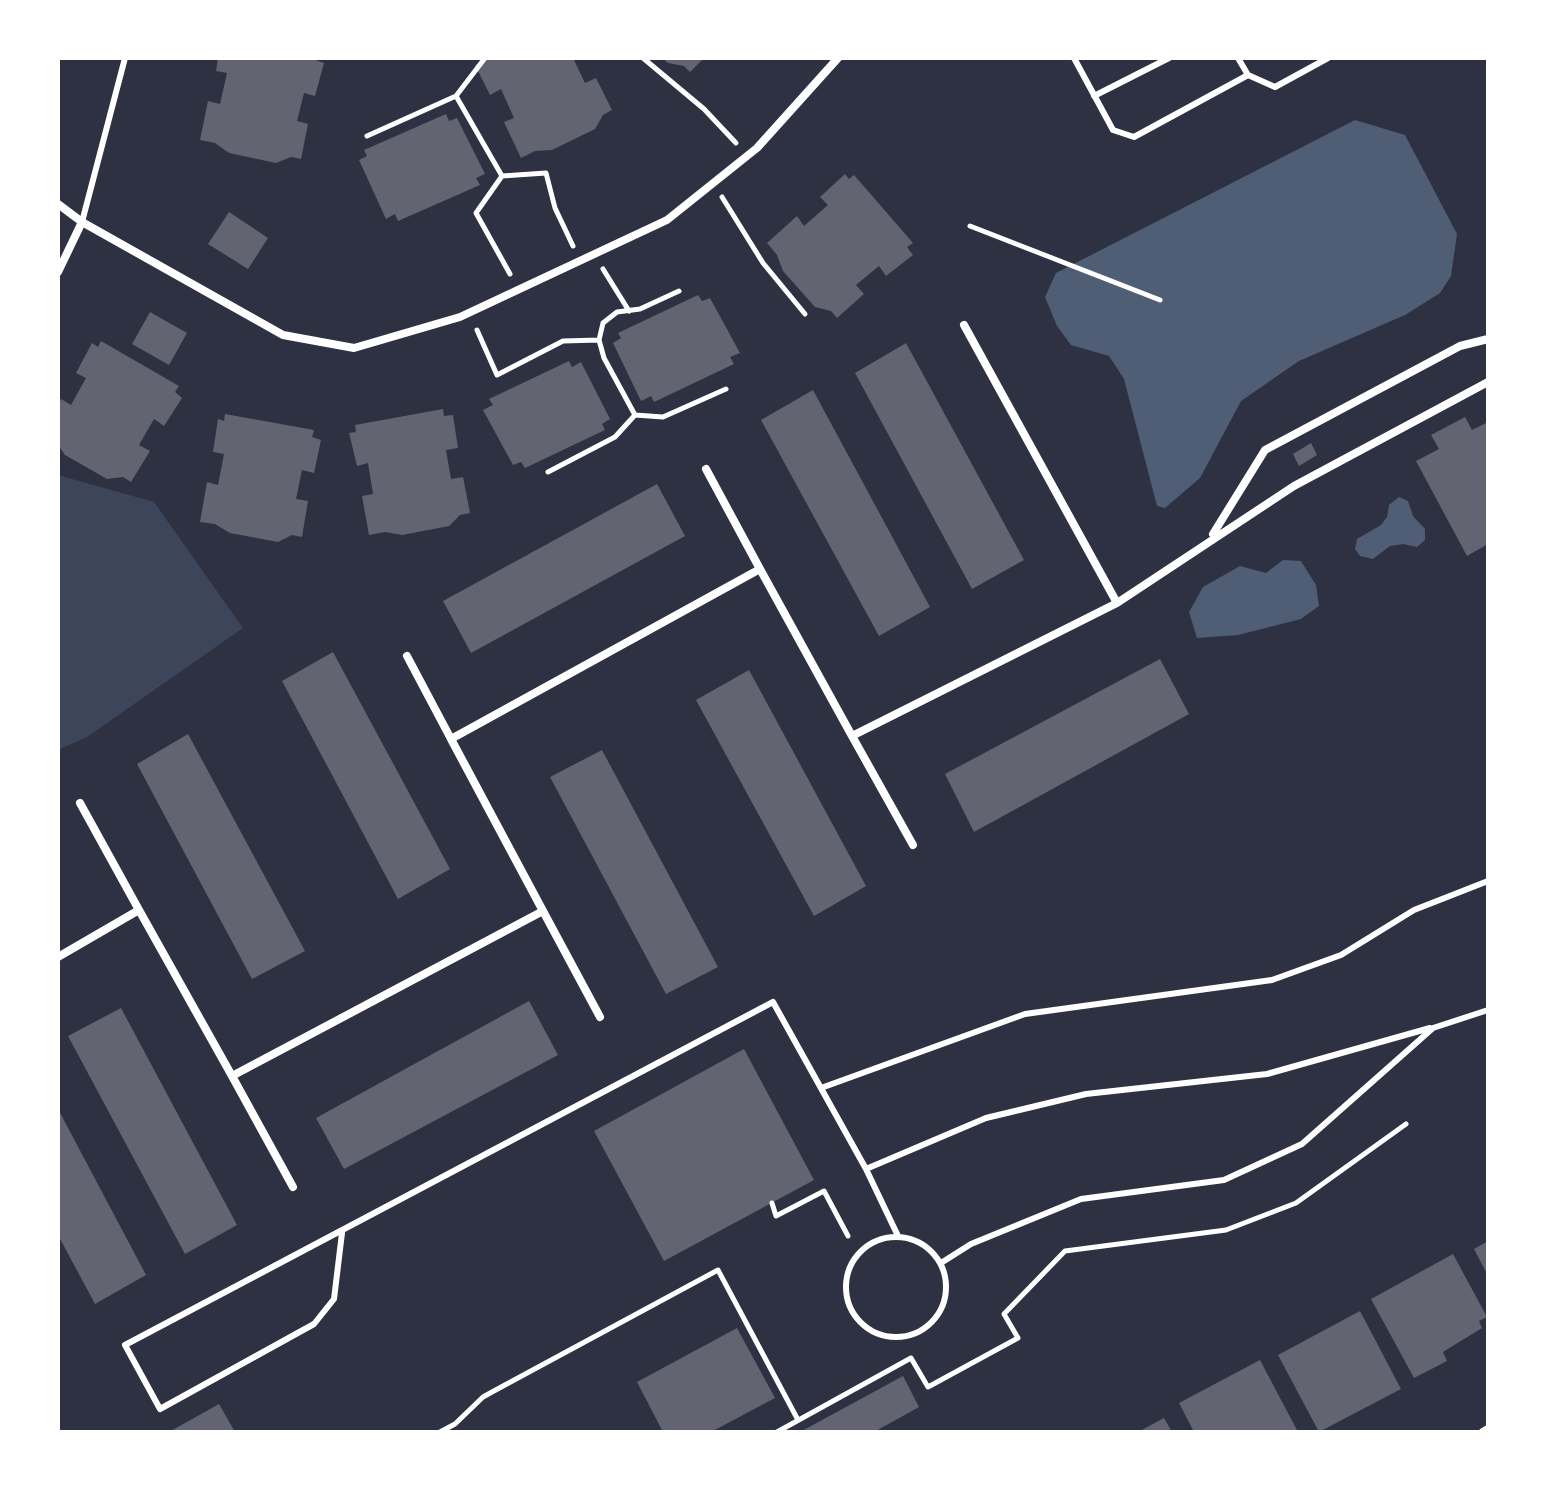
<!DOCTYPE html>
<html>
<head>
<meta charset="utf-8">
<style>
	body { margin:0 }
	#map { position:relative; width:1546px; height:1490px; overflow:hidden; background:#2d3142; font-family:"Golos Text",sans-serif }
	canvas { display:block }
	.frame { position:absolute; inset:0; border:60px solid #fff; pointer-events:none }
</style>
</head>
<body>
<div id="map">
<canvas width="1546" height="1490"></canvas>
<div class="frame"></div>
</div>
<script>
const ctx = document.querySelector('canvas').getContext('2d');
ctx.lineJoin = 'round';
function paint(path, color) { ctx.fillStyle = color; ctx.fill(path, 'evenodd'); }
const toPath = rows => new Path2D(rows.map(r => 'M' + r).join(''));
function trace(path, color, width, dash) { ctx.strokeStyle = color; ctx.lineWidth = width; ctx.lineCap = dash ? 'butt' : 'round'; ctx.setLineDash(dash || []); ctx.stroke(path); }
paint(toPath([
	[58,475,154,502,243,628,87,737,58,750]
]), '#3c4559');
paint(toPath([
	[1355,120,1405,135,1457,234,1451,276,1440,293,1405,315,1299,361,1241,401,1200,478,1165,508,1157,506,1124,379,1109,356,1071,345,1057,326,1045,297,1056,273],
	[1399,497,1408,501,1413,516,1425,529,1425,540,1417,547,1403,544,1390,546,1373,559,1360,556,1355,549,1357,539,1381,525,1387,517,1389,505],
	[1283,560,1301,561,1316,585,1319,606,1301,619,1238,635,1197,638,1189,612,1203,587,1240,566,1266,573]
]), '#4f5d75');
paint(toPath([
	[218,58,316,58,315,60,324,63,315,96,304,93,297,121,308,124,301,159,291,157,276,163,229,153,215,143,200,140,208,101,220,104,227,73,216,71],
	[480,58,573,58,585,83,596,78,612,110,603,115,595,129,552,150,535,151,521,158,504,122,514,118,501,89,490,95,475,65,481,62],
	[662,58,704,58,690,72,684,66,668,63],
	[446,114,449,121,457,118,485,174,476,178,480,185,398,221,395,214,386,219,359,160,367,156,364,150],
	[845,174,849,179,854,175,913,243,907,247,913,255,886,276,879,266,856,285,864,294,837,318,831,311,815,307,783,271,777,255,767,243,797,216,804,226,828,205,820,197],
	[229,212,268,238,248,269,208,244],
	[698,295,702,301,710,298,740,353,730,357,734,364,654,402,651,396,641,401,613,343,621,338,618,333],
	[150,312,187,333,169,365,132,344],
	[101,341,179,386,175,392,182,398,164,426,154,419,139,445,150,451,131,482,123,477,107,479,65,455,58,445,58,404,61,399,71,405,86,378,76,373,92,343,98,347],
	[906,343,1024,560,972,589,855,373],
	[569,361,572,367,581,362,610,419,602,424,605,430,525,468,521,462,513,465,483,410,493,405,489,399],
	[813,390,930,607,879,636,761,420],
	[443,409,444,416,453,415,458,448,446,450,451,479,463,477,470,513,460,515,449,526,402,535,385,532,369,535,362,496,373,494,368,463,357,466,349,433,356,432,355,425],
	[225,414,314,430,312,437,321,440,314,473,302,470,296,499,308,501,302,537,292,535,278,542,230,533,215,524,200,522,207,482,218,485,224,454,213,452,218,419,224,421],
	[1465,417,1472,430,1488,422,1488,544,1467,556,1416,461,1439,449,1431,435],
	[1311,443,1317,455,1299,466,1293,454],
	[657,484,685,536,471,653,443,601],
	[333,652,450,869,398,899,282,681],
	[1160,659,1189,714,974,832,945,774],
	[749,670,866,886,814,916,696,700],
	[188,734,305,951,252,979,137,764],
	[602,750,718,967,666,994,550,777],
	[529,1001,558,1055,344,1169,316,1118],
	[121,1008,237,1225,185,1254,68,1036],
	[744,1049,814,1180,664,1261,594,1131],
	[58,1109,146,1275,95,1304,58,1235],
	[1488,1241,1488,1276,1474,1249],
	[1453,1254,1487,1317,1479,1321,1482,1328,1443,1352,1447,1361,1414,1378,1371,1299],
	[1360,1311,1401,1389,1319,1432,1278,1355],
	[737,1328,775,1398,711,1432,663,1432,637,1382],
	[1260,1360,1298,1432,1194,1432,1179,1403],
	[903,1376,919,1407,874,1432,800,1432],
	[219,1404,235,1432,169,1432],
	[1164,1418,1172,1432,1138,1432]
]), '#626471');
trace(toPath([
	[643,58,704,109,736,143],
	[456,96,502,176,546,173,555,208,573,246],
	[367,136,456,96,485,58],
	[502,176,476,213,510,274],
	[722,197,763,263,805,314],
	[970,226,1160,300],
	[603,269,629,311],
	[477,330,497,375,563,341,599,340],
	[635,415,663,417,726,389],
	[548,472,615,437,635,415,604,358,599,340,603,323,617,312,640,309,679,291],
	[772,1203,776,1216,824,1191,848,1236],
	[440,1432,455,1424,483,1397,492,1392,718,1270,798,1420],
	[777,1432,911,1358,928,1387,1018,1338,1004,1314,1065,1251,1226,1230,1296,1203,1406,1124]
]), '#fff', 5);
trace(toPath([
	[1074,58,1113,130,1134,137,1248,75],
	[1238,58,1248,75,1275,87,1328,58],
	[1094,96,1169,58],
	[82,222,125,58],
	[821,1088,1025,1014,1272,980,1341,955,1414,910,1488,881],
	[866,1169,986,1118,1086,1094,1267,1074,1430,1028],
	[342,1233,334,1299,314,1324,160,1409,125,1345,773,1002,866,1169,898,1236],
	'846 1287a50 50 0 1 1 100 0a50 50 0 1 1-100 0Z',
	[941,1263,971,1244,1081,1199,1224,1180,1302,1144,1433,1028,1488,1010]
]), '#fff', 6);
trace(toPath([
	[58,204,82,222,283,335,354,348,460,317,667,220,757,148,838,58],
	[58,272,82,222],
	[964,325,1117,603],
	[706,469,760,569],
	[1213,534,1265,450,1460,346,1488,339],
	[407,656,451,739],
	[852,736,913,845],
	[80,803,139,910],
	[543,911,600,1017],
	[58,957,139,910,232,1076,543,911,451,739,760,569,852,736,1117,603,1294,486,1488,382],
	[232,1076,293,1187],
	[1483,1432,1488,1429]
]), '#fff', 8);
</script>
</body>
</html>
